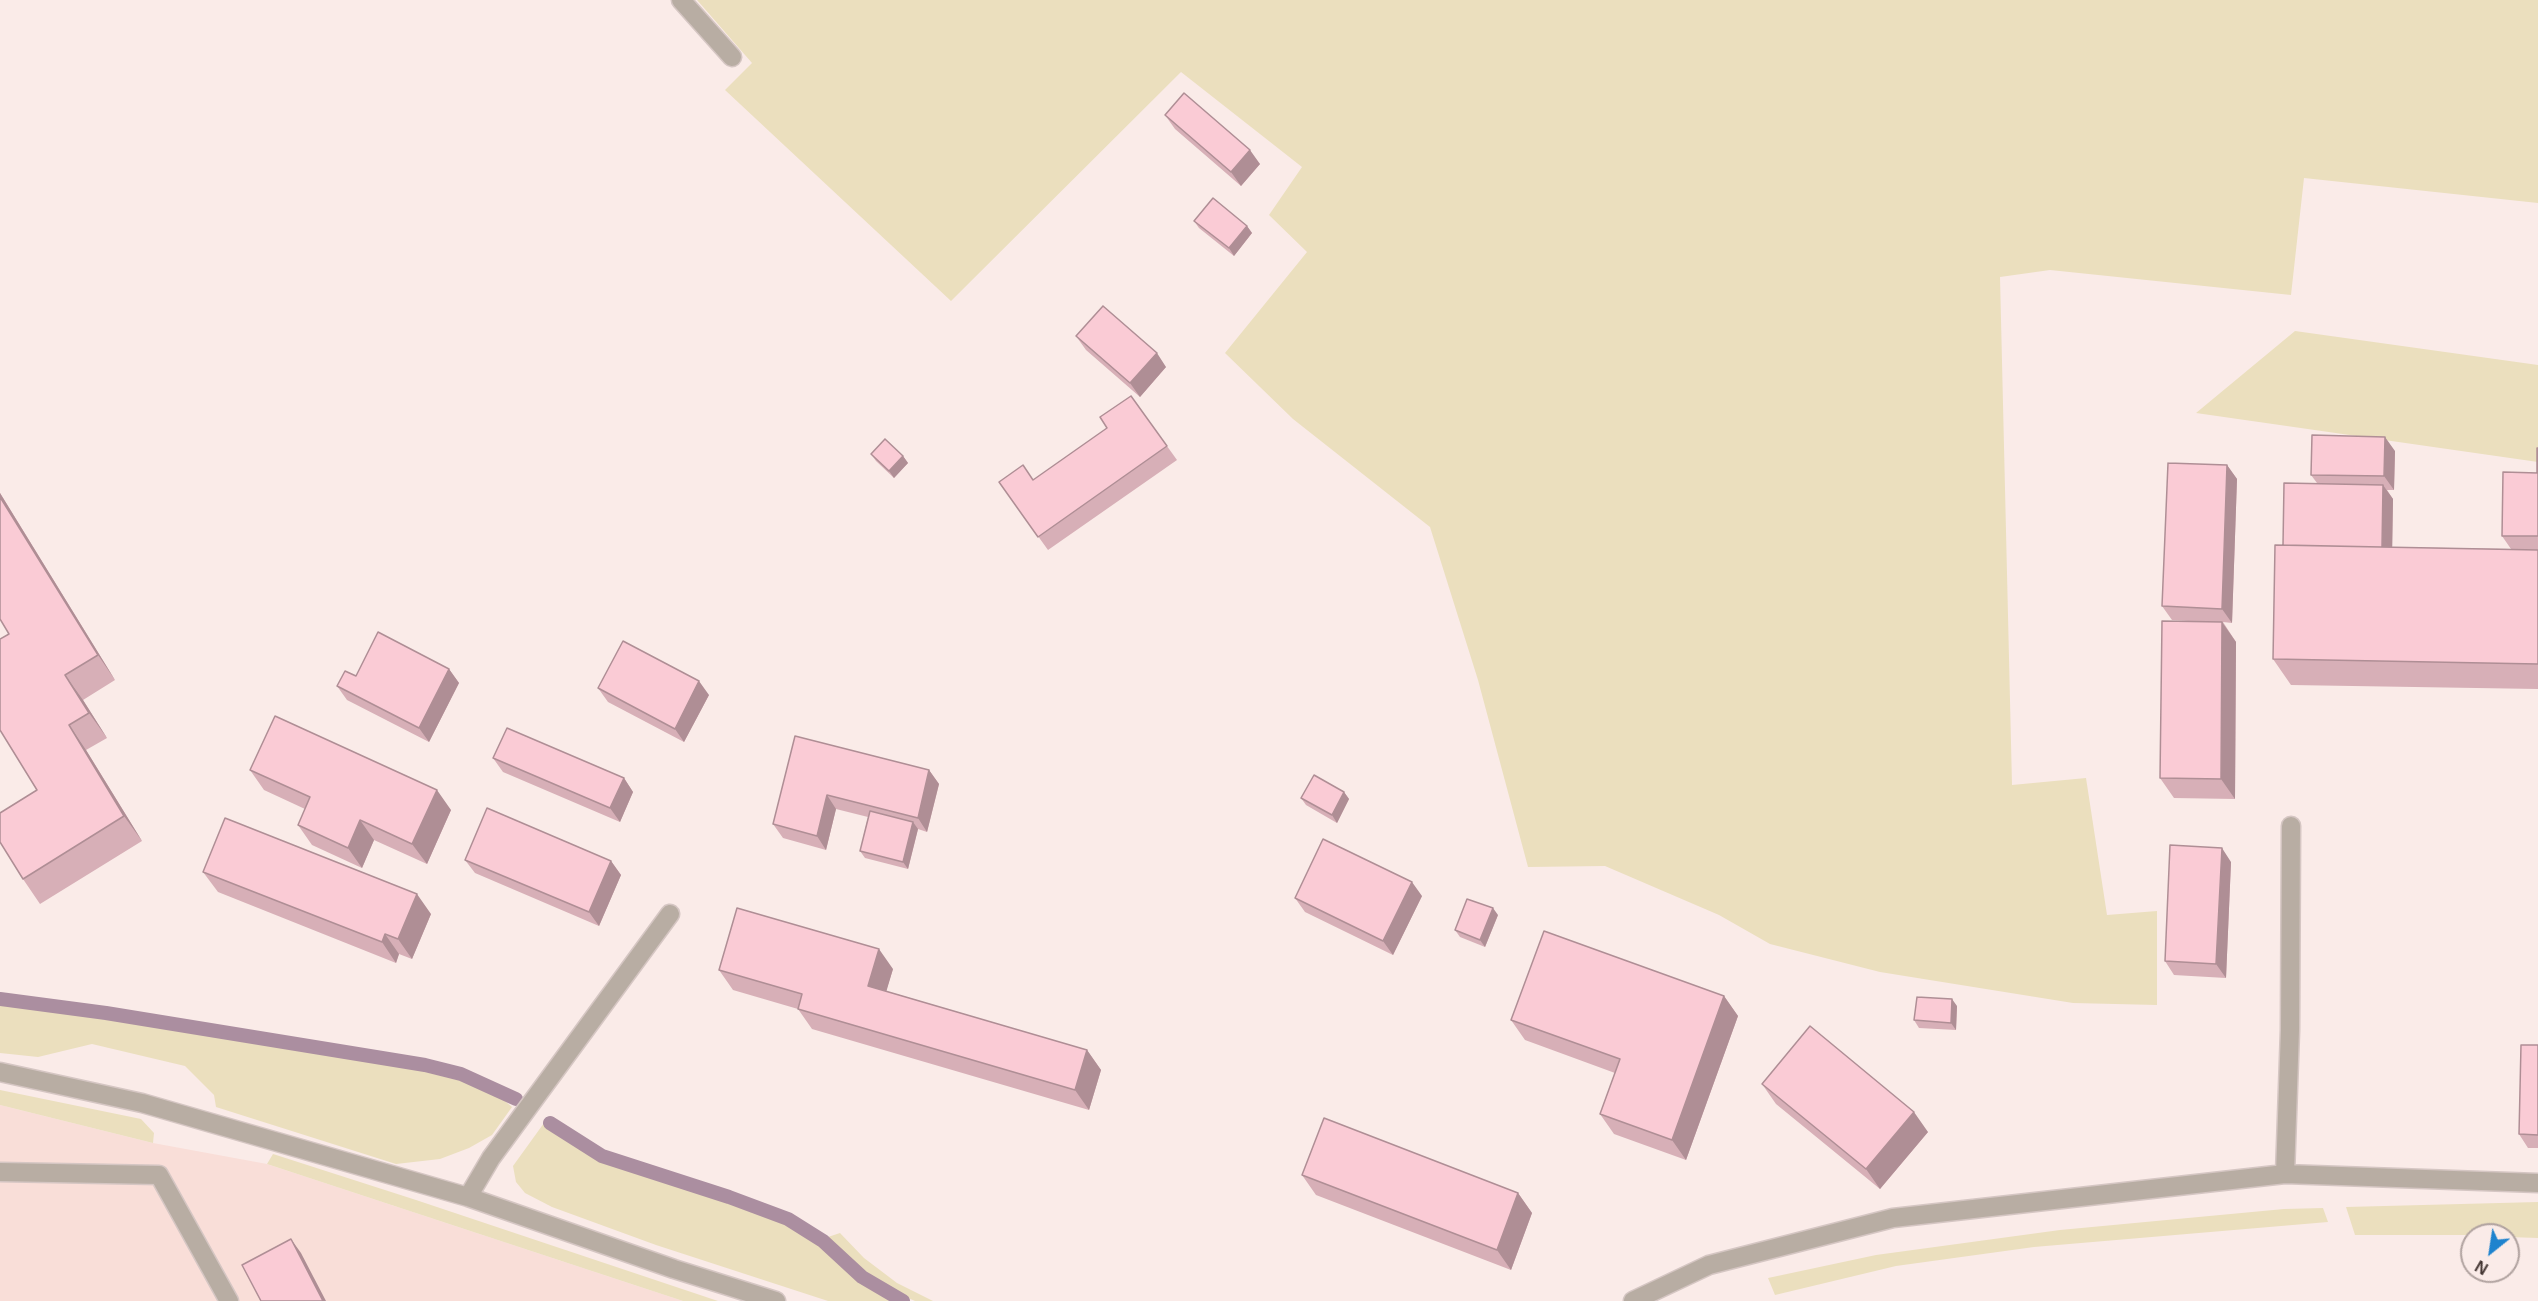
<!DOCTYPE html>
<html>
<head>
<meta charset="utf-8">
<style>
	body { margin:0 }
	#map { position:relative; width:2538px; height:1301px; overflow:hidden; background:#faebe8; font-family:Arial,sans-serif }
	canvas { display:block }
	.north { position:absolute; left:2460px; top:1223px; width:60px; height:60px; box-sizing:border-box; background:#faebe8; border:2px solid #b0a29f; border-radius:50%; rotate:210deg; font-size:16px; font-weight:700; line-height:24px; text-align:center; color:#423431 }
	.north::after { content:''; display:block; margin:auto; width:21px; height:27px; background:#1e83ce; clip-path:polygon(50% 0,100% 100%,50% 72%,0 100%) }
</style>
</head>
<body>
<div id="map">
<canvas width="2538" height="1301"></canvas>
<div class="north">N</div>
</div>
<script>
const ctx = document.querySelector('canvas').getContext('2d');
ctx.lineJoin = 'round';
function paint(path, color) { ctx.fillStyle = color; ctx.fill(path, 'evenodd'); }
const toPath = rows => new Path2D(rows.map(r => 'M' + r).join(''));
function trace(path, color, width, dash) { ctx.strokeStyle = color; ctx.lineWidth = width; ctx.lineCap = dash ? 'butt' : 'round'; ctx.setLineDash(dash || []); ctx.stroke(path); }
paint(toPath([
	[0,1105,153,1143,267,1164,683,1301,0,1301]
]), '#f9ded8');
paint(toPath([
	[697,0,2538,0,2538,203,2304,178,2291,295,2050,270,2000,277,2012,785,2086,778,2107,915,2157,911,2157,1005,2073,1003,1880,972,1770,944,1719,915,1605,866,1528,867,1478,680,1430,527,1293,419,1225,353,1307,252,1269,215,1302,167,1181,72,951,301,725,90,752,63],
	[2295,331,2538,365,2538,462,2196,413],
	[0,1003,235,1037,434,1072,469,1081,492,1090,512,1107,492,1135,469,1148,440,1159,396,1164,216,1107,214,1095,185,1066,92,1044,38,1057,0,1053],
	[0,1090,141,1119,154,1133,153,1143,0,1105],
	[544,1123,598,1158,675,1184,728,1199,790,1223,821,1243,859,1280,895,1301,828,1301,656,1245,552,1207,525,1193,516,1182,513,1166],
	[273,1154,416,1200,718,1301,683,1301,267,1164],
	[2538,1202,2538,1238,2508,1237,2508,1235,2355,1235,2346,1207],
	[2323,1208,2328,1222,2034,1247,1896,1266,1775,1295,1768,1278,1876,1255,2060,1230,2284,1209],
	[840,1233,864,1258,897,1283,933,1301,915,1301,899,1294,865,1271,828,1237]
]), '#ebdfbe');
trace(toPath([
	[0,999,106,1013,425,1065,461,1074,516,1099],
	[550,1123,602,1156,729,1197,788,1219,823,1241,862,1277,903,1301]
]), '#ab8ea0', 14);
const minor = toPath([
	[681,0,732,57],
	[0,1072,142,1103,468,1197,674,1269,776,1301],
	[0,1172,159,1175,229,1301],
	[2285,1174,2290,1030,2291,826],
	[468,1197,491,1158,670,914],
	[1633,1301,1709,1265,1893,1218,2285,1174,2538,1183]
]);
trace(minor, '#d5c6c3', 21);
trace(minor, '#b8ada3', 18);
paint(toPath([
	[1165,115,1260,164,1241,186,1175,129],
	[1194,221,1247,226,1252,233,1234,256,1199,228],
	[1076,336,1166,367,1140,397,1086,350],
	[1131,396,1177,460,1048,550,999,482,1033,480,1107,428],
	[2538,448,2538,689,2291,685,2273,659,2283,545,2317,483,2311,475,2395,451,2394,490,2387,490,2393,499,2392,547,2511,549,2502,536,2537,473],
	[871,454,903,456,908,463,894,478,876,461],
	[2227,465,2237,479,2232,623,2223,622,2236,642,2235,799,2174,798,2160,778,2203,622,2172,620,2162,606],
	[0,493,115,680,83,700,107,738,86,750,142,841,40,904,23,879,37,790,9,634,0,619],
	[449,669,459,683,429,742,347,700,337,686],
	[598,688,709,695,684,742,608,702],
	[795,736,929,770,939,784,927,832,918,829,908,869,865,858,860,851,868,817,836,809,826,850,783,838,773,824],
	[493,758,624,778,633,792,620,822,503,772],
	[250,770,451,810,427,864,374,840,362,868,312,845,298,825,305,809,264,790],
	[1344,792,1349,799,1337,823,1306,805,1301,798],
	[465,860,611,861,621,875,599,926,475,873],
	[2231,862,2226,978,2174,975,2165,961],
	[203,872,431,914,412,959,399,954,396,963,218,892],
	[1422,896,1393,955,1305,912,1295,898],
	[1498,915,1485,947,1460,937,1455,930],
	[893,969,886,991,1087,1050,1101,1070,1089,1110,812,1029,798,1009,733,990,719,970],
	[1724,996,1738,1016,1686,1160,1614,1134,1600,1114,1615,1073,1525,1040,1511,1020],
	[1957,1006,1956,1030,1919,1028,1914,1020],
	[2538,1045,2538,1148,2528,1148,2519,1134],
	[1762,1084,1928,1132,1880,1189,1776,1104],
	[1302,1175,1518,1193,1532,1213,1511,1270,1316,1195]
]), '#d7afb7');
paint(toPath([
	[1250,150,1260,164,1241,186,1231,172],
	[1247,226,1252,233,1234,256,1229,248],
	[1157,353,1166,367,1140,397,1130,383],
	[2385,437,2395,451,2394,490,2384,476],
	[903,456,908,463,894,478,889,471],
	[2227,465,2237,479,2232,623,2222,609],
	[2383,485,2393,499,2392,562,2382,548],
	[0,493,115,680,98,655,0,497],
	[2222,622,2236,642,2235,799,2221,779],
	[449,669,459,683,429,742,419,728],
	[65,675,83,700,107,738,89,713],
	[699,681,709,695,684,742,675,729],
	[69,725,86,750,142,841,124,816],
	[929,770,939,784,927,832,918,818],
	[624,778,633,792,620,822,610,808],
	[437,790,451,810,427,864,412,844],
	[1344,792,1349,799,1337,823,1332,815],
	[827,795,836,809,826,850,817,836],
	[360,820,374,840,362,868,348,848],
	[913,822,918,829,908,869,903,862],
	[2222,848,2231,862,2226,978,2216,964],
	[611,861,621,875,599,926,589,912],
	[1412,882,1422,896,1393,955,1383,941],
	[417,894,431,914,412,959,398,939],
	[1493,908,1498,915,1485,947,1480,940],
	[385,934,399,954,396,963,382,942],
	[879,949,893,969,882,1006,868,986],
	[1724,996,1738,1016,1686,1160,1672,1140],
	[1952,999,1957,1006,1956,1030,1951,1023],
	[1087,1050,1101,1070,1089,1110,1075,1090],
	[1914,1112,1928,1132,1880,1189,1866,1169],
	[1518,1193,1532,1213,1511,1270,1497,1250],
	[291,1239,301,1253,326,1301,323,1301]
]), '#af8e95');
const building = toPath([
	[1184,93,1250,150,1231,172,1165,115,1184,93],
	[1213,198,1247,226,1229,248,1194,221,1213,198],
	[1103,306,1157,353,1130,383,1076,336,1103,306],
	[1131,396,1167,446,1038,537,999,482,1023,465,1033,480,1107,428,1100,417,1131,396],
	[2312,435,2385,437,2384,476,2311,475,2312,435],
	[885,439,903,456,889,471,871,454,885,439],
	[2537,448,2538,448,2538,473,2537,473,2537,448],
	[2168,463,2227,465,2222,609,2162,606,2168,463],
	[2503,472,2538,473,2538,536,2502,536,2503,472],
	[2284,483,2383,485,2382,547,2283,545,2284,483],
	[0,497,98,655,65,675,89,713,69,725,124,816,23,879,0,842,0,813,37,790,0,730,0,639,9,634,0,619,0,497],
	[2275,545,2538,550,2538,664,2273,659,2275,545],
	[2162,621,2222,622,2221,779,2160,778,2162,621],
	[378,632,449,669,419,728,337,686,345,671,356,676,378,632],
	[623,641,699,681,675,729,598,688,623,641],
	[275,716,437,790,412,844,360,820,348,848,298,825,310,797,250,770,275,716],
	[507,728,624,778,610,808,493,758,507,728],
	[795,736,929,770,918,818,827,795,817,836,773,824,795,736],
	[1314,775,1344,792,1332,815,1301,798,1314,775],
	[487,808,611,861,589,912,465,860,487,808],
	[870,811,913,822,903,862,860,851,870,811],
	[225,818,417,894,398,939,385,934,382,942,203,872,225,818],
	[1323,839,1412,882,1383,941,1295,898,1323,839],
	[2170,845,2222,848,2216,964,2165,961,2170,845],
	[1467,899,1493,908,1480,940,1455,930,1467,899],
	[737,908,879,949,868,986,1087,1050,1075,1090,798,1009,802,994,719,970,737,908],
	[1544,931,1724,996,1672,1140,1600,1114,1620,1059,1511,1020,1544,931],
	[1917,997,1952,999,1951,1023,1914,1020,1917,997],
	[1810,1026,1914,1112,1866,1169,1762,1084,1810,1026],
	[2521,1045,2538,1045,2538,1135,2519,1134,2521,1045],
	[1324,1118,1518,1193,1497,1250,1302,1175,1324,1118],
	[291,1239,323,1301,261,1301,242,1265,291,1239]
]);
paint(building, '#facbd5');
trace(building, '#af8e95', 1.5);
</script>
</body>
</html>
